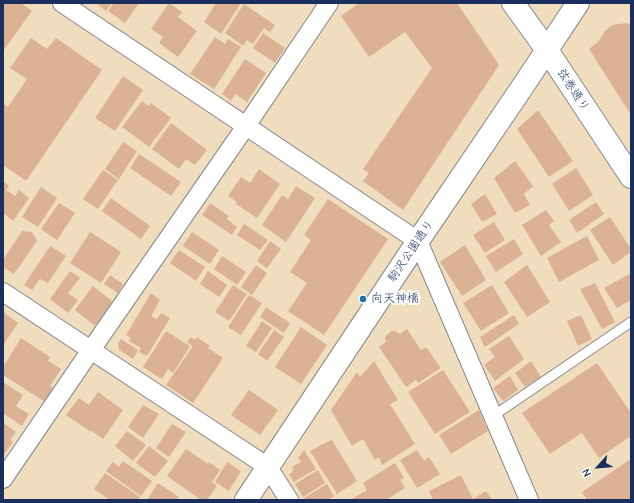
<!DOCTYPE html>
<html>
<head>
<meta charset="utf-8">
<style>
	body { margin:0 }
	#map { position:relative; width:634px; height:503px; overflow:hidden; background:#f0ddbd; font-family:"Comic Neue",sans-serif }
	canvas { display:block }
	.frame { position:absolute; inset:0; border:4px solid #1b2f5e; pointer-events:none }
	.north { position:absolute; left:578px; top:447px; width:40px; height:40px; -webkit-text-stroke:3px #fff; paint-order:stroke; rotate:243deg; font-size:11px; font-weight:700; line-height:16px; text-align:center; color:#1b2f5e }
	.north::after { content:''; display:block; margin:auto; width:14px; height:18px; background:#1b2f5e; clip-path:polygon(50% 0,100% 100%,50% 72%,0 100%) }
</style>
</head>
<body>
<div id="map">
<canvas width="634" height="503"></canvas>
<div class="frame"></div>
<div class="north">N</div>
</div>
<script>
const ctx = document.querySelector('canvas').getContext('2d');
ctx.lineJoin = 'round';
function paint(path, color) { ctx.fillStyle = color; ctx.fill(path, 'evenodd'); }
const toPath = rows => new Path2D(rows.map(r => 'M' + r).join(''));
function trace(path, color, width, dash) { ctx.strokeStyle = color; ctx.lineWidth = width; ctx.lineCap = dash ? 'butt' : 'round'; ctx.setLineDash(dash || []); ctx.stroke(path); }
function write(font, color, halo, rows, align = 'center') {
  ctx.font = font + ' "Comic Neue","Klee One",sans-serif'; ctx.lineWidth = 4; ctx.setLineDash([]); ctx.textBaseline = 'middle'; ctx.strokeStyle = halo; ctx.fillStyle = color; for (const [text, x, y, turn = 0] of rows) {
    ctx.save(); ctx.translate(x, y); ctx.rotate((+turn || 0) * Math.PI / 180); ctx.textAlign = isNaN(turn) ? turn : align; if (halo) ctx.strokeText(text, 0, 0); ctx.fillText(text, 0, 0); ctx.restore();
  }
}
paint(toPath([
	[3,3,21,3,32,11,3,51],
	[96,3,112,3,106,11],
	[114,3,139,3,125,23,108,11],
	[169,3,182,12,178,17,197,31,178,57,159,43,163,37,151,29],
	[216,3,241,3,221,34,204,22],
	[359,3,457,3,499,65,403,210,363,181,369,173,363,169,432,68,405,32,369,57,341,16],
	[244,4,275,25,270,32,264,28,253,44,247,40,243,46,225,33],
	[627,23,631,25,631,115,589,49,600,40,604,32,612,25],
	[263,33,285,48,275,63,253,48],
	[215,37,225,44,228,39,241,47,214,89,190,74],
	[31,38,47,49,56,38,102,70,26,181,3,165,3,103,8,107,27,79,10,68],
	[245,59,266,73,247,102,235,94,231,101,222,94],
	[123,76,143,90,115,131,95,118],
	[142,101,149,106,151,103,171,118,149,147,122,127],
	[538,110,573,161,549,177,517,129],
	[171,123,207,150,195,165,186,159,179,169,152,149],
	[123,142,137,151,119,179,105,169],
	[139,154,181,182,171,196,130,168],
	[515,161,533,186,524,194,530,205,515,213,494,178],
	[576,168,593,195,569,211,552,184],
	[259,169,280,184,257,218,236,204,237,202,228,196,241,177,250,183],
	[103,170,118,180,98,209,83,199],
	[3,181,9,186,6,190,15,196,19,190,29,198,13,221,3,213],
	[296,186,315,198,286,242,262,225,282,195,288,199],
	[41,187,57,198,38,227,22,217],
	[485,194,497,214,482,222,471,204],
	[111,198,150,226,141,239,102,211],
	[328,199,388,239,324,335,288,311,307,283,290,272,311,240,304,235],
	[596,202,604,214,577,233,569,220],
	[59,203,75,213,57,240,41,229],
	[210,203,229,216,227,219,237,227,232,235,202,215],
	[546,210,554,221,549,225,561,242,541,256,522,225],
	[610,217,631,249,631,252,613,265,590,230],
	[494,222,505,240,485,253,473,235],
	[244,224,268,240,260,250,237,235],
	[22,231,32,232,37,241,14,274,3,267,3,260],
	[90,232,121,252,101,283,70,263],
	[192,232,219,250,210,264,183,246],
	[587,236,599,260,559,282,547,258],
	[514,239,523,254,496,272,486,256],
	[270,241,281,249,267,268,257,261],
	[465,245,486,280,462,296,440,262],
	[50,246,66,256,48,283,40,279,32,290,24,285],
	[179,250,205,267,196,281,170,263],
	[222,256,246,272,237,285,214,269],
	[256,265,267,273,252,295,241,287],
	[527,265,550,302,527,317,504,282],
	[70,271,80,278,68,293,78,300,68,313,50,299],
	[208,271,227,285,219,297,200,284],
	[631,273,631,300,617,308,604,288],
	[110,275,123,284,118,293,104,284],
	[595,283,615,322,602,329,580,289],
	[233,285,247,294,229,321,215,312],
	[492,285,509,313,481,331,463,303],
	[93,286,113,302,95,326,75,310],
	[151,293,160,300,151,316,157,319,161,313,170,318,147,356,139,352,141,348,129,341,131,338,126,335],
	[249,295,262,303,241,335,228,327],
	[266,307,290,323,284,333,260,317],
	[3,312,18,323,3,345],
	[514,315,519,324,485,347,480,337],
	[581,315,592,339,578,346,567,321],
	[262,321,272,328,256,352,246,346],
	[301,327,327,345,301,384,275,367],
	[407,329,421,350,426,347,441,368,418,383,416,380,406,387,379,347,386,342,385,337,391,331,395,331,400,334],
	[274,330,284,337,267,361,258,354],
	[166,331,190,346,173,373,168,369,162,379,143,367],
	[509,336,524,359,495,381,484,365,495,357,489,349],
	[191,337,195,340,197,337,210,346,208,348,223,358,193,403,166,385,193,346,187,342],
	[21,338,50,357,48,361,61,369,50,386,54,388,45,402,3,375,3,367],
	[121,339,138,350,133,359,119,350,118,343],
	[374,361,398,400,390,404,415,444,382,465,379,457,375,460,363,439,352,446,331,410,357,372,360,377],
	[531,361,541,377,525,387,515,373],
	[597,363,631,413,631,436,599,458,582,433,550,454,522,413],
	[443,370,470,412,435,434,408,392],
	[510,376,518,390,503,401,493,388],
	[3,382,23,395,16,406,29,414,22,426,3,413],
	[249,390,278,410,260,435,231,415],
	[98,392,123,410,103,439,91,430,91,432,66,415,79,398,89,405],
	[143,405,159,414,143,438,128,427],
	[479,410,488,431,451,454,439,435],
	[3,422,16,432,10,440,13,442,3,456],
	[172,424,186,432,169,457,156,448],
	[127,431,146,445,133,461,115,446],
	[332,440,357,481,337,494,310,451,325,443],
	[149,446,168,461,155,477,136,463],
	[186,449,208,464,209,462,220,470,212,482,217,486,207,500,201,500,167,476],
	[304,450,316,469,294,482,289,474,293,472,292,470,294,469,292,467,301,462,298,458],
	[417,450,424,461,429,457,440,474,417,488,400,460],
	[631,459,631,500,587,500,582,492],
	[123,461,152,481,141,496,106,471,113,462,119,467],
	[227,462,241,471,229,491,215,482],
	[395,463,404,478,400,480,405,488,386,500,350,500,367,490,363,483],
	[318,470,325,483,303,497,295,484],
	[105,473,140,497,138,500,110,500,94,489],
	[461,475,473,499,486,491,492,500,433,500,429,491],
	[158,483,179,497,176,500,147,500],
	[327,484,334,496,329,500,305,500,304,498]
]), '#dbb294');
const lane = toPath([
	[493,416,631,322]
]);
const street = toPath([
	[62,3,418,241,529,500],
	[3,292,268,467,289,500],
	[3,479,91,350,246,126,329,3]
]);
const secondary = toPath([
	[513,3,547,50,631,177],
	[246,500,418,241,525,83,578,3]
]);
trace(lane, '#86868e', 11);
trace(street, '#86868e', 20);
trace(secondary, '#86868e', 24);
trace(lane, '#fff', 9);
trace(street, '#fff', 18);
trace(secondary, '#fff', 22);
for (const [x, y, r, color] of [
	[363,299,4,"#1f6fb2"]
]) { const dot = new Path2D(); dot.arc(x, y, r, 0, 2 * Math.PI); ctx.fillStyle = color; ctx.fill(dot); trace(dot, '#fff', 1.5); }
write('12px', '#1b2f5e', '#fff', [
	["弦巻通り",573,90,57],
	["駒沢公園通り",411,251,-56]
]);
write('12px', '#1b2f5e', '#fff', [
	["向天神橋",371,299]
], 'left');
</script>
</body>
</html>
